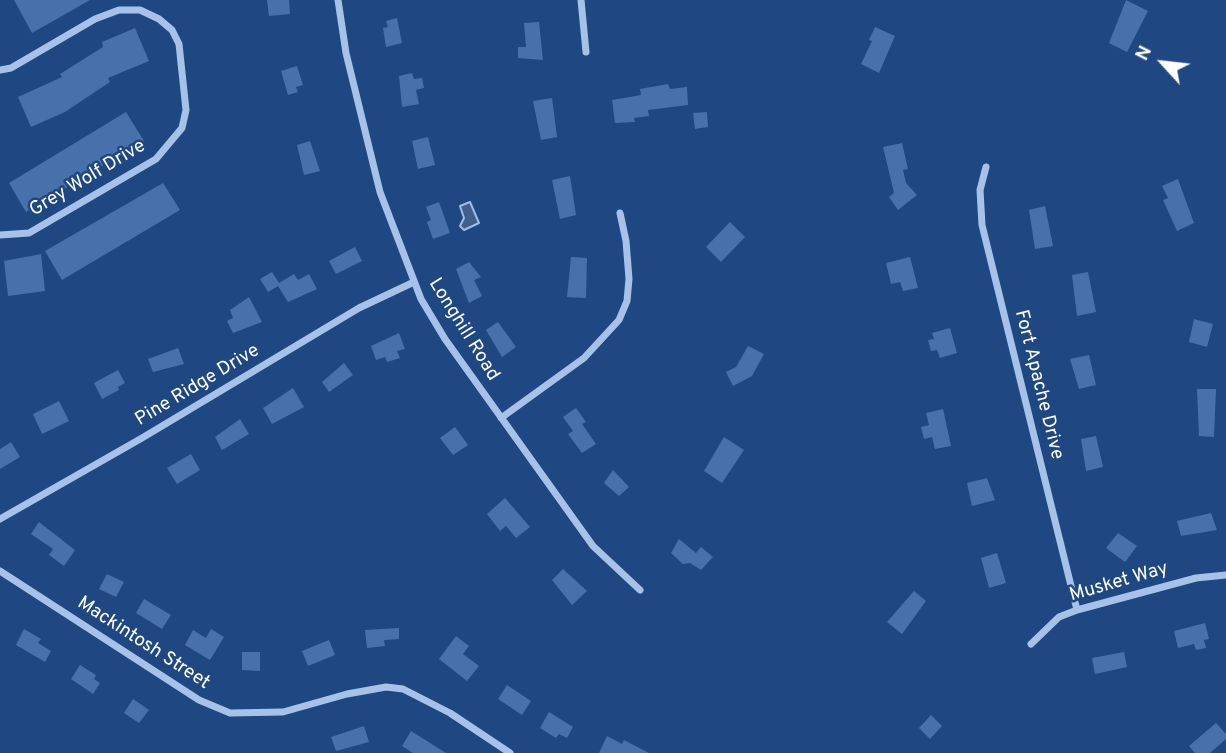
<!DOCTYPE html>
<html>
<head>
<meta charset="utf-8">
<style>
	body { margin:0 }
	#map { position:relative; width:1226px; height:753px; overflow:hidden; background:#1f4883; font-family:Overpass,sans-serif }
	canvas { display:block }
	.north { position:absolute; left:1128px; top:28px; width:70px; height:70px; -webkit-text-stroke:5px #1f4883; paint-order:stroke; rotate:297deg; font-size:19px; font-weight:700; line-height:28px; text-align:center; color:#fff }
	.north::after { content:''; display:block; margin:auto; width:24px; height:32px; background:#fff; clip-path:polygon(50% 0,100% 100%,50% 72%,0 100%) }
</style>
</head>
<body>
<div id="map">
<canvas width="1226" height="753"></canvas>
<div class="north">N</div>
</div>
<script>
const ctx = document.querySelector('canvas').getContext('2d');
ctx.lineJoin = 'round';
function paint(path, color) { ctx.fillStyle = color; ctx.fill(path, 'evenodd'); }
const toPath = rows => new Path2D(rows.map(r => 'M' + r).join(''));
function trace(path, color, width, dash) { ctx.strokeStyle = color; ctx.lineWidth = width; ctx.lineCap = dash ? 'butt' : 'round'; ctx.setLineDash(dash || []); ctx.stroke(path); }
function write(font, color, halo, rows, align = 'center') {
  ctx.font = font + ' Overpass,sans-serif'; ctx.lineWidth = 5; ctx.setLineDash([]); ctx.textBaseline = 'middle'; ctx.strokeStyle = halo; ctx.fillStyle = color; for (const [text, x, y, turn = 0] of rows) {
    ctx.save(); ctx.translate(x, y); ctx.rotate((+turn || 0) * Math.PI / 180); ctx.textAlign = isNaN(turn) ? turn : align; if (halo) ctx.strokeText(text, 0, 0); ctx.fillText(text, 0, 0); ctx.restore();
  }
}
const water = toPath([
	[470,202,479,223,464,230,460,226,464,218,460,206,470,202]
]);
paint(water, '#415f8a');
trace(water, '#9abdea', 2);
paint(toPath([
	[14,0,90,0,32,33],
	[267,0,289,0,290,14,269,16],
	[1126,0,1148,11,1127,52,1109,43],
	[397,18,402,43,386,47,383,28,388,27,386,21],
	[539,22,543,60,518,58,518,47,526,47,524,23],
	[875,27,895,36,879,73,861,64,872,41,869,40],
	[135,28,149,61,108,78,110,82,65,112,31,127,18,97,62,77,60,74,103,47,102,42],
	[297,66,303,85,296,87,298,92,288,95,281,71],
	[412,73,414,79,422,78,424,88,416,90,419,104,402,107,399,76],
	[668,84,670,89,687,87,688,105,648,110,649,116,634,118,635,122,615,123,612,100,641,95,640,89],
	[552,98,557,137,541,140,533,101],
	[126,112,144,141,26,212,9,183],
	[707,112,708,127,695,129,693,113],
	[428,137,435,165,418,169,412,141],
	[310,141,320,171,304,175,297,145],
	[902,143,908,169,903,170,906,183,917,195,898,210,889,197,894,193,883,147],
	[570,176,576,215,560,219,552,180],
	[1178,179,1194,223,1177,231,1163,200,1168,198,1162,186],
	[163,183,180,210,62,280,45,251],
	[439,202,450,233,433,239,427,222,431,220,426,207],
	[1045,206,1053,246,1035,249,1029,210],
	[730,222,745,237,721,262,706,247],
	[355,247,362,261,336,274,329,261],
	[41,254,45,291,8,296,4,261],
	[571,257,587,258,586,298,567,297],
	[910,257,918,288,903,291,900,282,891,284,886,263],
	[469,262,481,277,474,280,482,296,469,303,456,269],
	[272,272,279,283,294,274,298,280,309,274,317,289,288,302,278,286,268,292,260,279],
	[1088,272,1096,312,1077,316,1072,275],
	[249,297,262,322,233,333,227,321,233,318,230,310],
	[1194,319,1213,324,1207,347,1189,342],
	[498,322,516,347,502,357,486,330],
	[950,328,957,353,940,358,937,350,931,351,928,340,934,339,932,333],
	[399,333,405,349,397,351,400,358,387,362,385,357,376,360,371,346],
	[748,346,764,354,752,376,733,386,726,372,736,367],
	[178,348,184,364,153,372,148,359],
	[1089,355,1096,385,1079,389,1070,359],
	[344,363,353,375,329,392,322,382],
	[118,370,125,383,118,387,119,390,102,399,94,383],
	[293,388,304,407,272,424,263,408],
	[1197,389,1216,389,1214,437,1199,436],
	[59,401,69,421,42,434,33,414],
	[576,408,586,422,582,424,596,444,582,453,568,434,573,431,563,417],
	[943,409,951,446,935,449,932,437,924,439,921,427,929,425,926,413],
	[240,419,249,434,222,450,215,437],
	[455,427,468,445,453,455,440,438],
	[1096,436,1103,467,1086,471,1081,439],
	[724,437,744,450,722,483,704,471],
	[11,442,20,457,0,469,0,449],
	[191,454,200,470,177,484,167,468],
	[613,470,629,487,619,496,604,483],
	[987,478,995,500,972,506,967,483],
	[505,498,530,527,516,538,506,526,500,531,487,514],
	[1211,513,1217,530,1181,536,1177,521],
	[39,522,75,550,64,566,49,555,53,549,31,534],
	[1118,533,1137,546,1125,562,1106,548],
	[679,539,696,553,701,547,713,557,701,570,690,563,683,564,671,553],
	[997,553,1006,583,989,588,981,558],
	[563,569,587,591,572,605,552,580],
	[107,574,124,582,116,597,99,589],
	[914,591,926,601,902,634,887,622],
	[144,599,171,615,162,629,136,613],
	[1205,623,1209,639,1204,640,1206,648,1196,650,1194,644,1178,648,1174,631],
	[399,628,399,639,384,640,385,646,367,648,365,630],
	[24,629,41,639,38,643,51,651,45,662,16,645],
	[211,629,224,637,210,660,185,645,193,630,206,638],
	[456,636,469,646,463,654,479,666,467,681,439,659],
	[329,640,335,655,308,666,302,651],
	[242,652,260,652,260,671,242,670],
	[1124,652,1127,667,1095,674,1092,658],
	[80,665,96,675,94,679,100,683,93,694,71,679],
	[507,685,531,701,522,715,498,699],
	[133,699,149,710,139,723,124,713],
	[549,712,573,727,567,738,559,734,556,738,540,728],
	[931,715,942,726,930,739,919,728],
	[1216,723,1226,734,1226,739,1210,753,1195,753,1189,746],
	[364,726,369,742,336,751,331,737],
	[411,731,427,741,446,753,413,753,402,746],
	[607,736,622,744,624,740,649,753,599,753]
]), '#4871ab');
trace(toPath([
	[338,0,346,53,380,192,421,299,445,339,593,546,640,590],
	[581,0,586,52],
	[0,70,11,68,95,19,119,10,140,10,159,19,172,30,179,44,186,110,182,128,156,159,29,233,0,235],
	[986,167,980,190,982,225,1077,610],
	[501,418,584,358,619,320,627,301,629,279,626,241,620,213],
	[0,519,142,438,359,308,414,282],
	[0,571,199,700,230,713,283,712,347,694,386,687,403,689,450,713,510,753],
	[1031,644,1059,617,1077,610,1196,578,1226,575]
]), '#a6c2e9', 7);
write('19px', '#fff', '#1f4883', [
	["Grey Wolf Drive",88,179,-31],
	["Longhill Road",463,330,58],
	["Fort Apache Drive",1038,385,76],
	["Pine Ridge Drive",198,386,-31],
	["Musket Way",1119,583,-16],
	["Mackintosh Street",143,644,33]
]);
</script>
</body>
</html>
